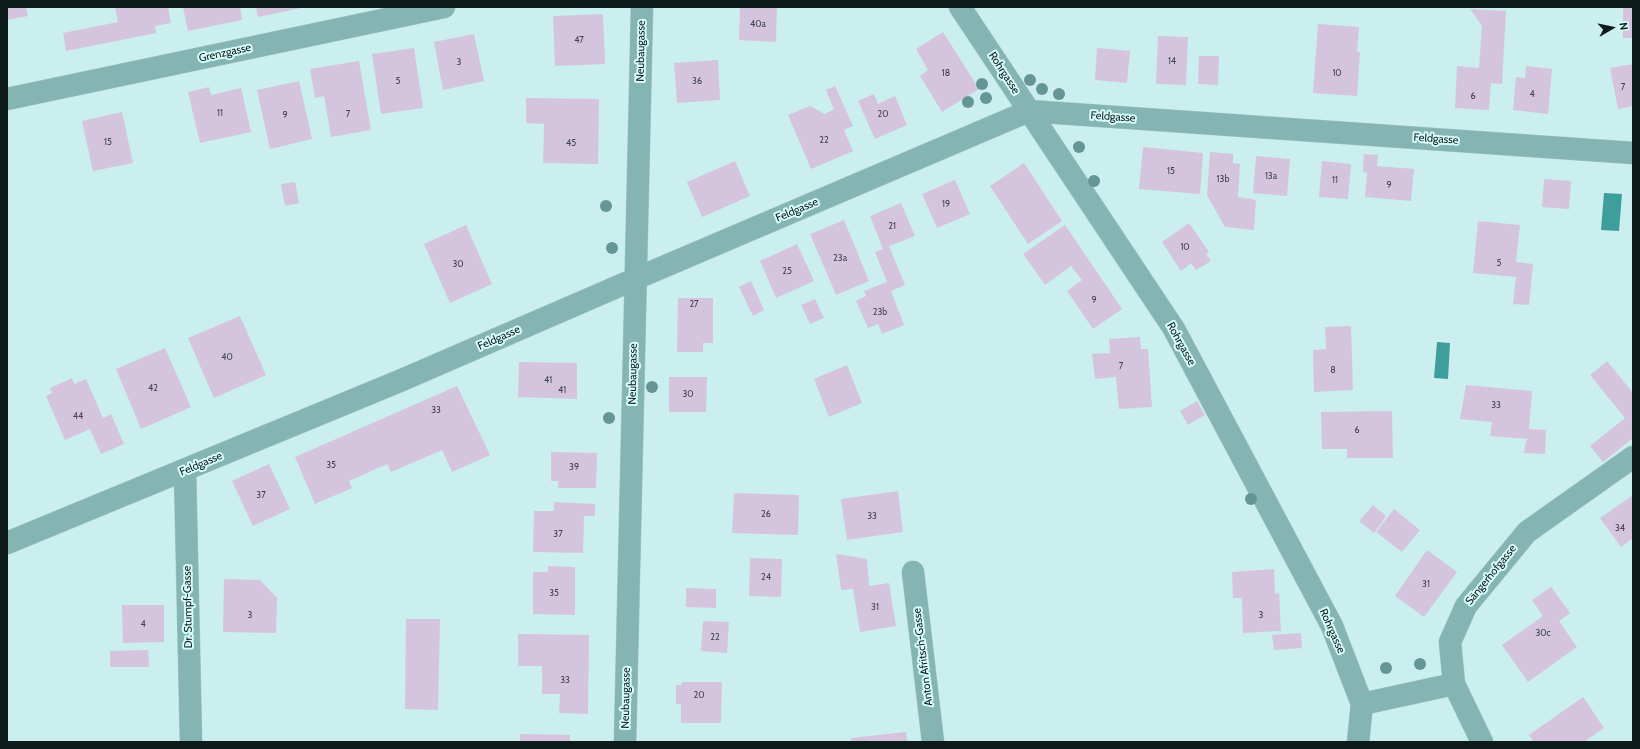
<!DOCTYPE html>
<html>
<head>
<meta charset="utf-8">
<style>
	body { margin:0 }
	#map { position:relative; width:1640px; height:749px; overflow:hidden; background:#caefee; font-family:Cabin,sans-serif }
	canvas { display:block }
	.frame { position:absolute; inset:0; border:8px solid #0d1b1b; pointer-events:none }
	.north { position:absolute; left:1592px; top:8px; width:40px; height:40px; -webkit-text-stroke:3px #d7fdfb; paint-order:stroke; rotate:81deg; font-size:11px; font-weight:700; line-height:16px; text-align:center; color:#0d1b1b }
	.north::after { content:''; display:block; margin:auto; width:14px; height:18px; background:#0d1b1b; clip-path:polygon(50% 0,100% 100%,50% 72%,0 100%) }
</style>
</head>
<body>
<div id="map">
<canvas width="1640" height="749"></canvas>
<div class="frame"></div>
<div class="north">N</div>
</div>
<script>
const ctx = document.querySelector('canvas').getContext('2d');
ctx.lineJoin = 'round';
function paint(path, color) { ctx.fillStyle = color; ctx.fill(path, 'evenodd'); }
const toPath = rows => new Path2D(rows.map(r => 'M' + r).join(''));
function trace(path, color, width, dash) { ctx.strokeStyle = color; ctx.lineWidth = width; ctx.lineCap = dash ? 'butt' : 'round'; ctx.setLineDash(dash || []); ctx.stroke(path); }
function write(font, color, halo, rows, align = 'center') {
  ctx.font = font + ' Cabin,sans-serif'; ctx.lineWidth = 4; ctx.setLineDash([]); ctx.textBaseline = 'middle'; ctx.strokeStyle = halo; ctx.fillStyle = color; for (const [text, x, y, turn = 0] of rows) {
    ctx.save(); ctx.translate(x, y); ctx.rotate((+turn || 0) * Math.PI / 180); ctx.textAlign = isNaN(turn) ? turn : align; if (halo) ctx.strokeText(text, 0, 0); ctx.fillText(text, 0, 0); ctx.restore();
  }
}
paint(toPath([
	[1604,193,1622,194,1619,231,1601,230],
	[1437,342,1450,343,1448,379,1434,378]
]), '#3d9e9c');
paint(toPath([
	[7,7,26,7,28,16,7,20],
	[115,7,168,7,171,23,155,26,156,33,66,51,63,33,118,22],
	[183,7,240,7,242,20,188,31],
	[256,7,301,7,301,8,258,17],
	[740,7,777,7,776,42,739,40],
	[1623,7,1633,7,1633,38,1623,38],
	[1470,9,1506,11,1502,84,1491,83,1489,110,1455,108,1457,66,1479,68,1482,26],
	[603,14,605,64,555,66,553,16],
	[1318,24,1359,27,1357,52,1360,52,1357,96,1313,93],
	[943,32,979,89,942,112,920,76,928,70,916,49],
	[474,34,484,81,443,90,434,42],
	[1158,36,1188,37,1186,85,1156,84],
	[414,48,423,108,381,114,372,54],
	[1097,48,1130,51,1127,83,1095,80],
	[1199,56,1219,56,1218,85,1198,84],
	[718,60,720,100,677,103,674,63],
	[359,61,371,130,331,137,324,96,315,98,310,69],
	[1633,64,1633,106,1618,109,1610,68],
	[1526,66,1552,69,1548,114,1513,110,1516,77,1525,78],
	[299,81,312,139,270,149,257,90],
	[835,86,853,126,844,130,853,151,811,169,788,115,810,106,825,114,834,109,826,90],
	[209,87,211,95,241,88,251,132,200,143,188,92],
	[874,94,878,104,895,96,907,125,875,139,858,101],
	[526,98,599,99,598,164,543,163,544,124,526,123],
	[122,112,133,163,93,171,82,121],
	[1143,147,1203,153,1200,194,1139,189],
	[1210,152,1233,154,1233,163,1240,164,1238,197,1256,200,1254,230,1225,227,1207,195],
	[1364,154,1378,155,1377,166,1414,169,1411,201,1365,197,1367,173,1363,172],
	[1256,156,1290,159,1287,196,1253,193],
	[735,161,750,196,702,217,687,182],
	[1322,161,1351,164,1348,199,1319,197],
	[1024,163,1062,221,1028,244,990,186],
	[1544,179,1571,181,1569,209,1542,207],
	[955,180,970,214,937,228,922,194],
	[295,182,299,203,285,206,281,184],
	[901,203,915,236,889,246,905,285,891,291,904,325,882,334,878,324,868,328,856,301,866,296,864,291,887,282,875,252,883,249,870,216],
	[844,220,869,281,836,295,810,234],
	[1478,221,1520,225,1516,262,1533,264,1529,305,1513,304,1516,277,1473,273],
	[1189,223,1209,252,1206,254,1211,261,1196,270,1191,263,1181,271,1162,242],
	[466,225,492,284,450,303,424,244],
	[1065,225,1122,309,1093,329,1067,291,1082,280,1071,266,1045,285,1023,254],
	[797,244,814,281,776,298,760,261],
	[751,281,764,310,753,316,739,287],
	[678,298,713,298,713,343,703,343,703,352,677,352],
	[815,299,824,318,810,324,801,305],
	[240,316,266,375,214,398,188,338],
	[1351,326,1353,390,1314,392,1313,350,1326,349,1325,327],
	[1140,337,1141,349,1148,349,1152,407,1119,409,1116,377,1095,379,1092,354,1110,353,1109,339],
	[165,348,191,407,141,429,116,369],
	[1607,361,1633,393,1633,438,1603,462,1590,446,1625,418,1590,375],
	[519,362,577,363,577,399,518,397],
	[847,365,862,403,829,417,814,379],
	[669,377,707,377,706,412,669,412],
	[72,378,74,384,86,379,103,418,111,414,124,444,101,454,90,429,65,440,46,396,52,393,50,388],
	[1466,385,1532,391,1529,429,1546,430,1545,454,1524,453,1526,441,1528,439,1490,436,1492,422,1460,419],
	[457,386,490,455,452,472,442,450,391,472,387,464,349,481,352,488,315,504,295,457],
	[1197,401,1205,415,1188,425,1180,411],
	[1392,411,1393,458,1347,458,1347,449,1322,449,1321,412],
	[551,452,597,453,596,488,558,488,558,481,551,481],
	[269,464,290,509,253,526,232,481],
	[898,491,903,532,847,540,841,499],
	[734,493,799,495,798,535,732,533],
	[1633,495,1633,538,1621,547,1600,518],
	[554,502,595,504,595,516,584,516,583,553,533,552,534,511,554,511],
	[1373,505,1386,516,1374,533,1359,521],
	[1394,509,1420,530,1402,552,1376,532],
	[1427,550,1457,572,1424,617,1395,596],
	[836,554,867,559,869,586,889,583,896,626,860,632,853,589,841,590],
	[750,558,782,559,781,597,749,596],
	[548,566,575,567,575,615,533,614,533,572,548,572],
	[1274,569,1275,594,1279,593,1281,631,1243,633,1242,598,1233,598,1232,572],
	[224,579,260,580,277,598,276,633,223,632],
	[1551,587,1570,613,1559,621,1577,647,1528,682,1502,645,1543,616,1532,600],
	[686,588,716,589,716,608,686,607],
	[122,605,164,605,164,642,123,643],
	[406,619,440,619,438,710,405,709],
	[703,621,729,622,727,653,701,651],
	[1301,633,1302,648,1274,650,1272,635],
	[518,634,589,635,588,714,559,713,560,694,542,694,542,666,518,666],
	[148,650,149,667,110,667,110,651],
	[682,682,722,682,721,723,681,723,681,704,676,704,676,685,681,685],
	[1583,697,1604,728,1584,742,1534,742,1529,735],
	[906,732,907,742,851,742,851,738],
	[520,734,570,735,570,742,520,742]
]), '#d5c4de');
const minor = toPath([
	[960,7,1174,329,1332,626,1362,704],
	[7,99,444,7],
	[185,471,191,742],
	[7,543,402,380,635,279,1029,111,1633,153],
	[913,572,933,742],
	[625,742,642,7],
	[1358,742,1362,704,1454,684],
	[1482,742,1454,684,1450,642,1466,606,1527,532,1633,457]
]);
trace(minor, '#a8c9c8', 23);
trace(minor, '#85b5b3', 22);
ctx.fillStyle = '#659594';
for (const [x, y] of [
	[1030,80],
	[982,84],
	[1042,89],
	[1059,94],
	[986,98],
	[968,102],
	[1079,147],
	[1094,181],
	[606,206],
	[612,248],
	[652,387],
	[609,418],
	[1251,499],
	[1420,664],
	[1386,668]
]) { ctx.beginPath(); ctx.arc(x, y, 6, 0, 2 * Math.PI); ctx.fill(); }
write('9px', '#3f454c', null, [
	["40a",758,24],
	["47",579,40],
	["14",1172,61],
	["3",459,62],
	["18",946,73],
	["10",1337,73],
	["5",398,81],
	["36",697,81],
	["7",1623,87],
	["4",1532,94],
	["6",1473,96],
	["11",220,113],
	["7",348,114],
	["20",883,114],
	["9",285,115],
	["22",824,140],
	["15",108,142],
	["45",571,143],
	["15",1171,171],
	["13a",1271,176],
	["13b",1223,179],
	["11",1335,180],
	["9",1389,185],
	["19",946,204],
	["21",892,226],
	["10",1185,247],
	["23a",840,258],
	["5",1499,263],
	["30",458,264],
	["25",787,271],
	["9",1094,300],
	["27",694,304],
	["23b",880,312],
	["40",227,357],
	["7",1121,366],
	["8",1333,370],
	["41",548,380],
	["42",153,388],
	["41",562,390],
	["30",688,394],
	["33",1496,405],
	["33",436,410],
	["44",78,416],
	["6",1357,430],
	["35",331,465],
	["39",574,467],
	["37",261,495],
	["26",766,514],
	["33",872,516],
	["34",1620,528],
	["37",558,534],
	["24",766,577],
	["31",1426,584],
	["35",554,593],
	["31",875,607],
	["3",250,615],
	["3",1261,615],
	["4",143,624],
	["30c",1543,633],
	["22",715,637],
	["33",565,680],
	["20",699,695]
]);
write('11px', '#0d1b1b', '#d7fdfb', [
	["Neubaugasse",641,51,-89],
	["Grenzgasse",225,53,-12],
	["Rohrgasse",1004,73,57],
	["Feldgasse",1113,117,4],
	["Feldgasse",1436,139,4],
	["Feldgasse",797,210,-23],
	["Feldgasse",499,338,-24],
	["Rohrgasse",1181,344,61],
	["Neubaugasse",633,374,-89],
	["Feldgasse",201,464,-23],
	["Sängerhofgasse",1491,575,-51],
	["Dr. Stumpf-Gasse",188,607,-91],
	["Rohrgasse",1332,631,66],
	["Anton Afritsch-Gasse",923,657,-97],
	["Neubaugasse",626,698,-89]
]);
</script>
</body>
</html>
